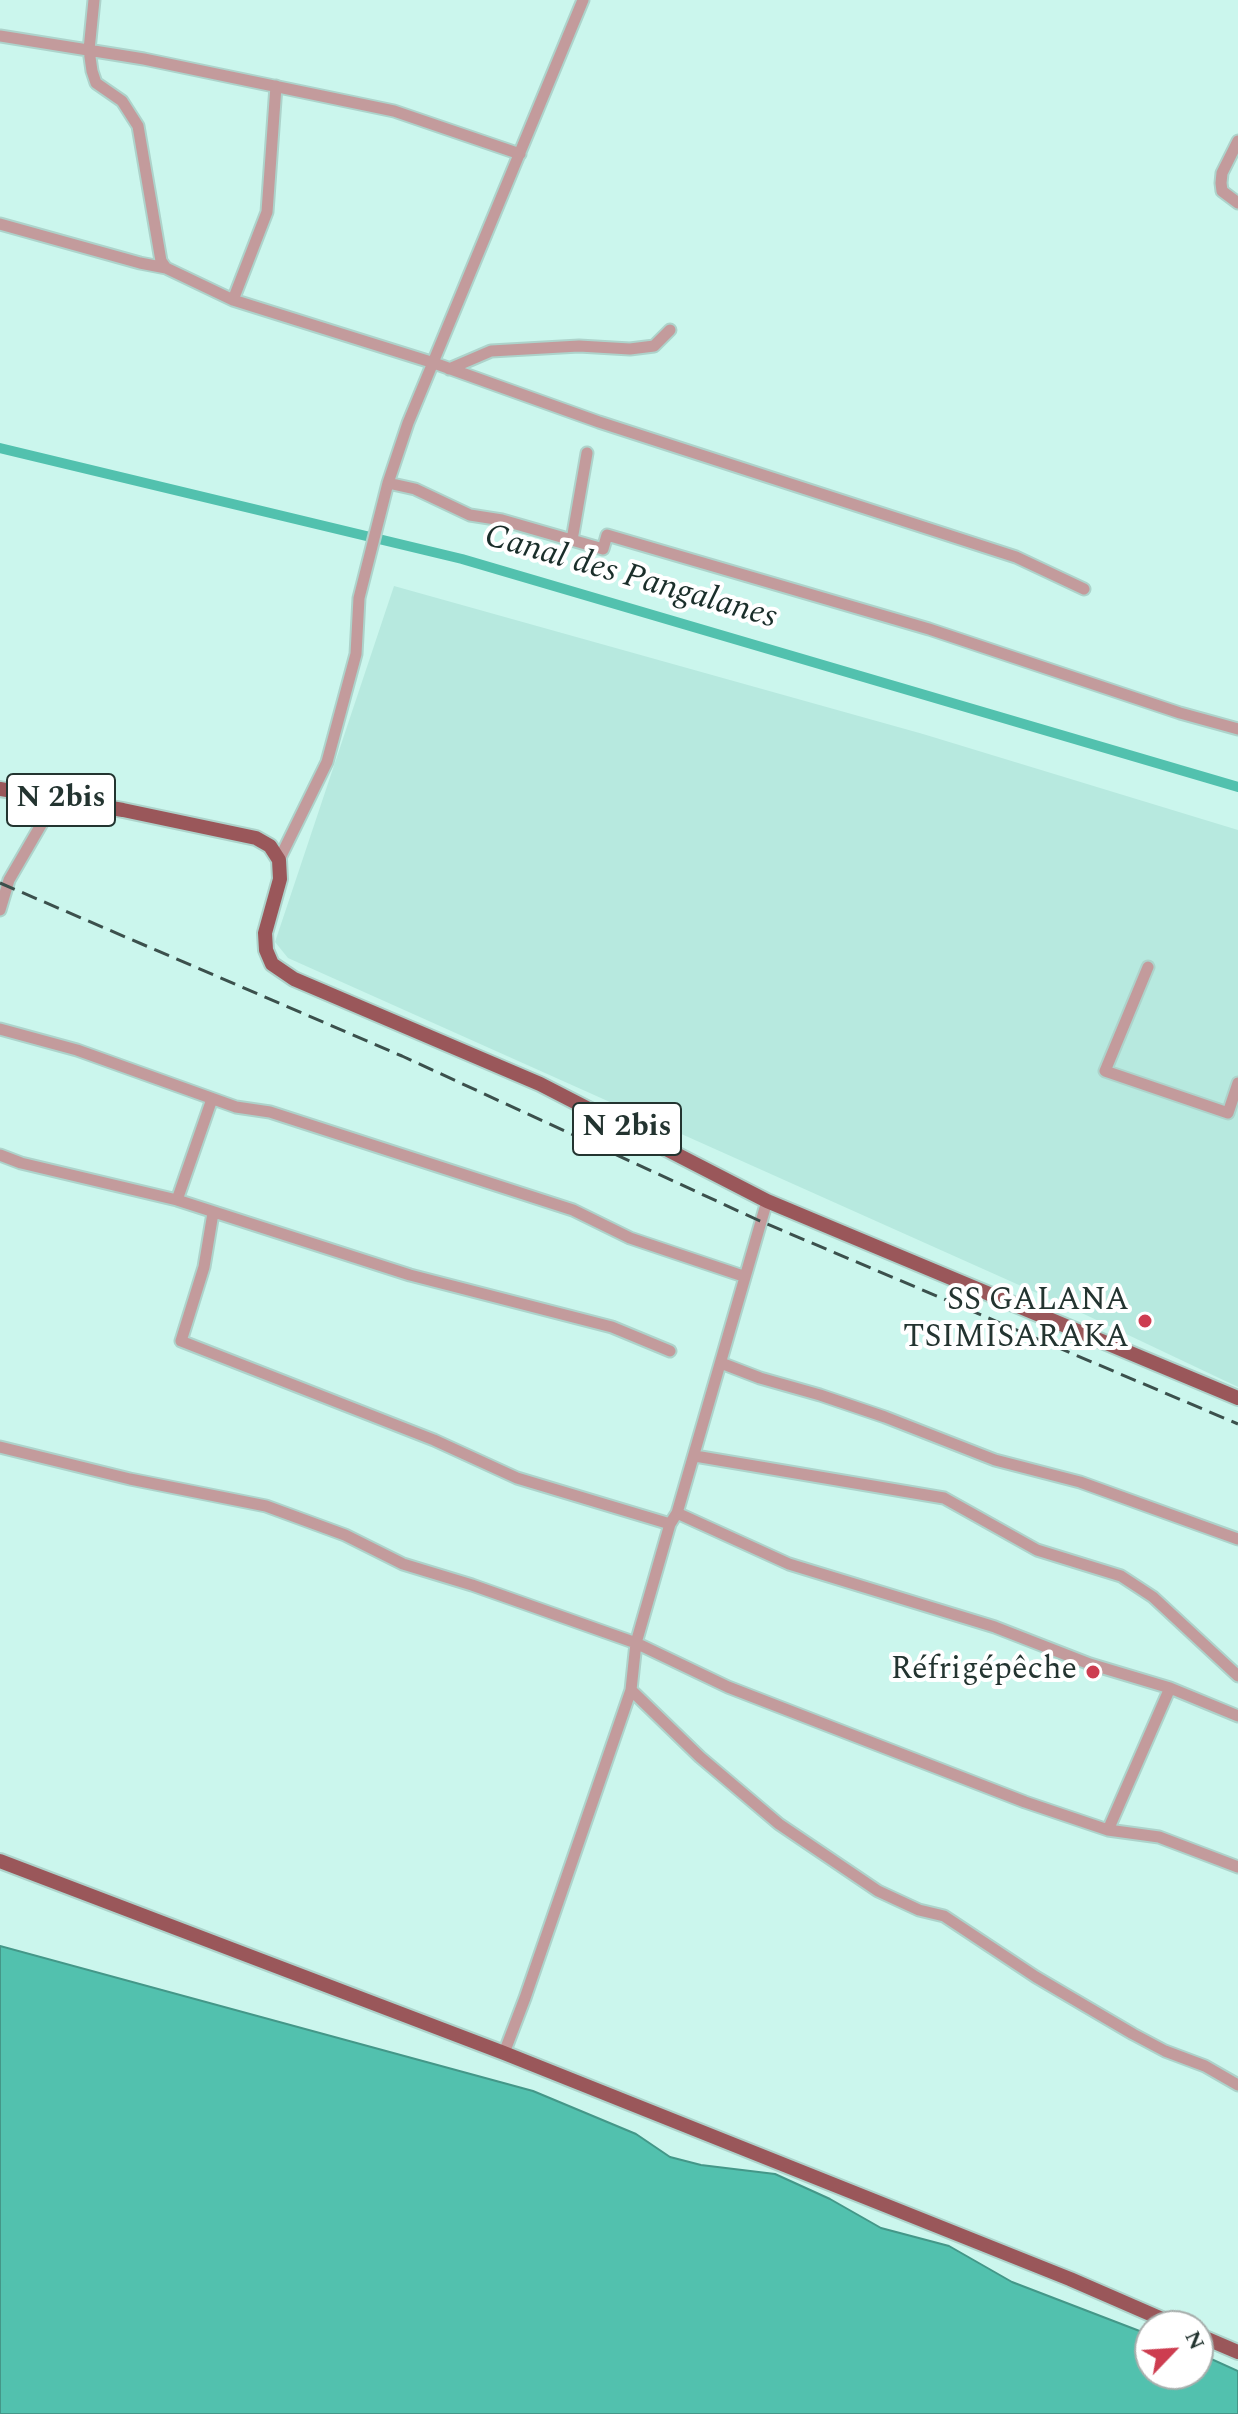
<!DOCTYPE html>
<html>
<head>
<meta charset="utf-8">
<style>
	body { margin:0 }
	#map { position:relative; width:1238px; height:2414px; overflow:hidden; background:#cbf6ed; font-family:Spectral,serif }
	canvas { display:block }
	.north { position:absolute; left:1134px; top:2310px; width:80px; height:80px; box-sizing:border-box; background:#fff; border:2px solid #a7aeac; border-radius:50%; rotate:65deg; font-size:22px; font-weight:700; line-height:32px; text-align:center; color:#233430 }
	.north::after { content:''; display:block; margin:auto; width:28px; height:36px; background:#cd3d50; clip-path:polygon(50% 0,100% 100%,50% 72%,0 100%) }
</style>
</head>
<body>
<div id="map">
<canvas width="1238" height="2414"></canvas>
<div class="north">N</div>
</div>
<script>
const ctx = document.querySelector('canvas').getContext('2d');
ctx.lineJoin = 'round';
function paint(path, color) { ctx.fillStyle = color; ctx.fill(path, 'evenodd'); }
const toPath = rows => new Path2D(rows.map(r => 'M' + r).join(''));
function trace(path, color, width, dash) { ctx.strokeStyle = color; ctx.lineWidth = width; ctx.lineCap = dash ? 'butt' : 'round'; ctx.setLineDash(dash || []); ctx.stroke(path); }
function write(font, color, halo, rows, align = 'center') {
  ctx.font = font + ' Spectral,serif'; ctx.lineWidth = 8; ctx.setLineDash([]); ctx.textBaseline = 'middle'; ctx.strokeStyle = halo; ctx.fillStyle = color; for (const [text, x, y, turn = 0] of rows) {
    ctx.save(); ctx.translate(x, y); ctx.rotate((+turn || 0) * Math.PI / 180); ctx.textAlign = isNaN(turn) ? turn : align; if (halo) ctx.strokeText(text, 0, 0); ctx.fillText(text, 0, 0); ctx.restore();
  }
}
paint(toPath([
	[394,586,923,734,1238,830,1238,1387,1086,1315,288,958,275,942]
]), '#b7e9df');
const water = toPath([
	[0,1946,533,2091,636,2134,670,2157,701,2165,775,2174,830,2199,881,2228,949,2246,1012,2282,1150,2335,1150,2374,1198,2374,1198,2353,1238,2371,1238,2414,0,2414,0,1946]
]);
paint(water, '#52c1ae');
trace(water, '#449788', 2);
trace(toPath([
	[0,448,462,559,1238,787]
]), '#52c1ae', 10);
const minor = toPath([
	[94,0,89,50,92,71,96,83,122,101,138,126,161,261,166,268],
	[0,36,144,59,394,111,520,154],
	[1238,141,1222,173,1221,183,1222,191,1238,203],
	[0,224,140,263,166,268,233,300,434,363,599,422,1016,557,1084,589],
	[233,300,267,212,276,86],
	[449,369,491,351,579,346,630,349,654,346,670,330],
	[388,483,415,489,470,515,502,520,603,549,607,535,929,629,1180,713,1238,729],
	[572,540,587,453],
	[279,860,327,762,356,654,359,598,388,483,408,423,583,0],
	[0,910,9,880,56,799],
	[1148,967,1105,1071,1228,1113,1238,1083],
	[0,1029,77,1050,236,1107,270,1112,573,1210,630,1238,743,1276],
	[0,1155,21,1163,177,1200,410,1275,612,1327,670,1351],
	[177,1200,212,1099],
	[767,1201,677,1513,789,1564,995,1627,1090,1664,1170,1688,1238,1716],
	[213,1213,204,1267,181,1341,434,1440,517,1478,670,1524],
	[721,1363,760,1378,820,1395,885,1417,995,1460,1080,1482,1238,1539],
	[0,1447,130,1479,266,1506,345,1535,403,1564,472,1585,636,1643,631,1690,700,1757,779,1824,878,1891,919,1910,944,1916,1036,1977,1133,2034,1165,2051,1205,2066,1238,2085],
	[695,1456,944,1498,1037,1550,1121,1576,1153,1597,1238,1676],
	[677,1513,670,1524,636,1643,728,1687,1025,1802,1108,1830,1159,1837,1238,1867],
	[1108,1830,1170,1688],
	[504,2053,525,1998,631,1690]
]);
const major = toPath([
	[0,789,123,810,256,838,270,846,279,860,280,879,265,933,266,950,272,964,294,979,540,1084,767,1201,1238,1398],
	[0,1861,504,2053,1070,2279,1178,2326],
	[1198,2335,1238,2352]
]);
trace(minor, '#add3cb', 15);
trace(major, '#add3cb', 18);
trace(minor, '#c39b9c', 11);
trace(major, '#9a575a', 14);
trace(toPath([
	[0,883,402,1056,760,1221,1238,1424]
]), '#3b504c', 3, [16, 8]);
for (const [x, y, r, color] of [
	[1145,1321,8,"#cd3d50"],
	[1093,1672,8,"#cd3d50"]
]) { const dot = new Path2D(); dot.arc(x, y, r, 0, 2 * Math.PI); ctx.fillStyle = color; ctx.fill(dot); trace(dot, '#fff', 3); }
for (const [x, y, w] of [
	[61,800,108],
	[627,1129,108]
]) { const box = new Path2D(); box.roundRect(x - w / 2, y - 26, w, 52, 6); ctx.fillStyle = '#fff'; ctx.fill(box); trace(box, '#233430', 2); }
write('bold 30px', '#233430', null, [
	["N 2bis",61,800],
	["N 2bis",627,1129]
]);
write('32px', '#233430', '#fff', [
	["SS GALANA",1129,1303],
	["TSIMISARAKA",1129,1340],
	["Réfrigépêche",1077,1672]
], 'right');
write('italic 34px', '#1a2e2a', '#fff', [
	["Canal des Pangalanes",630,579,16]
]);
</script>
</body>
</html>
